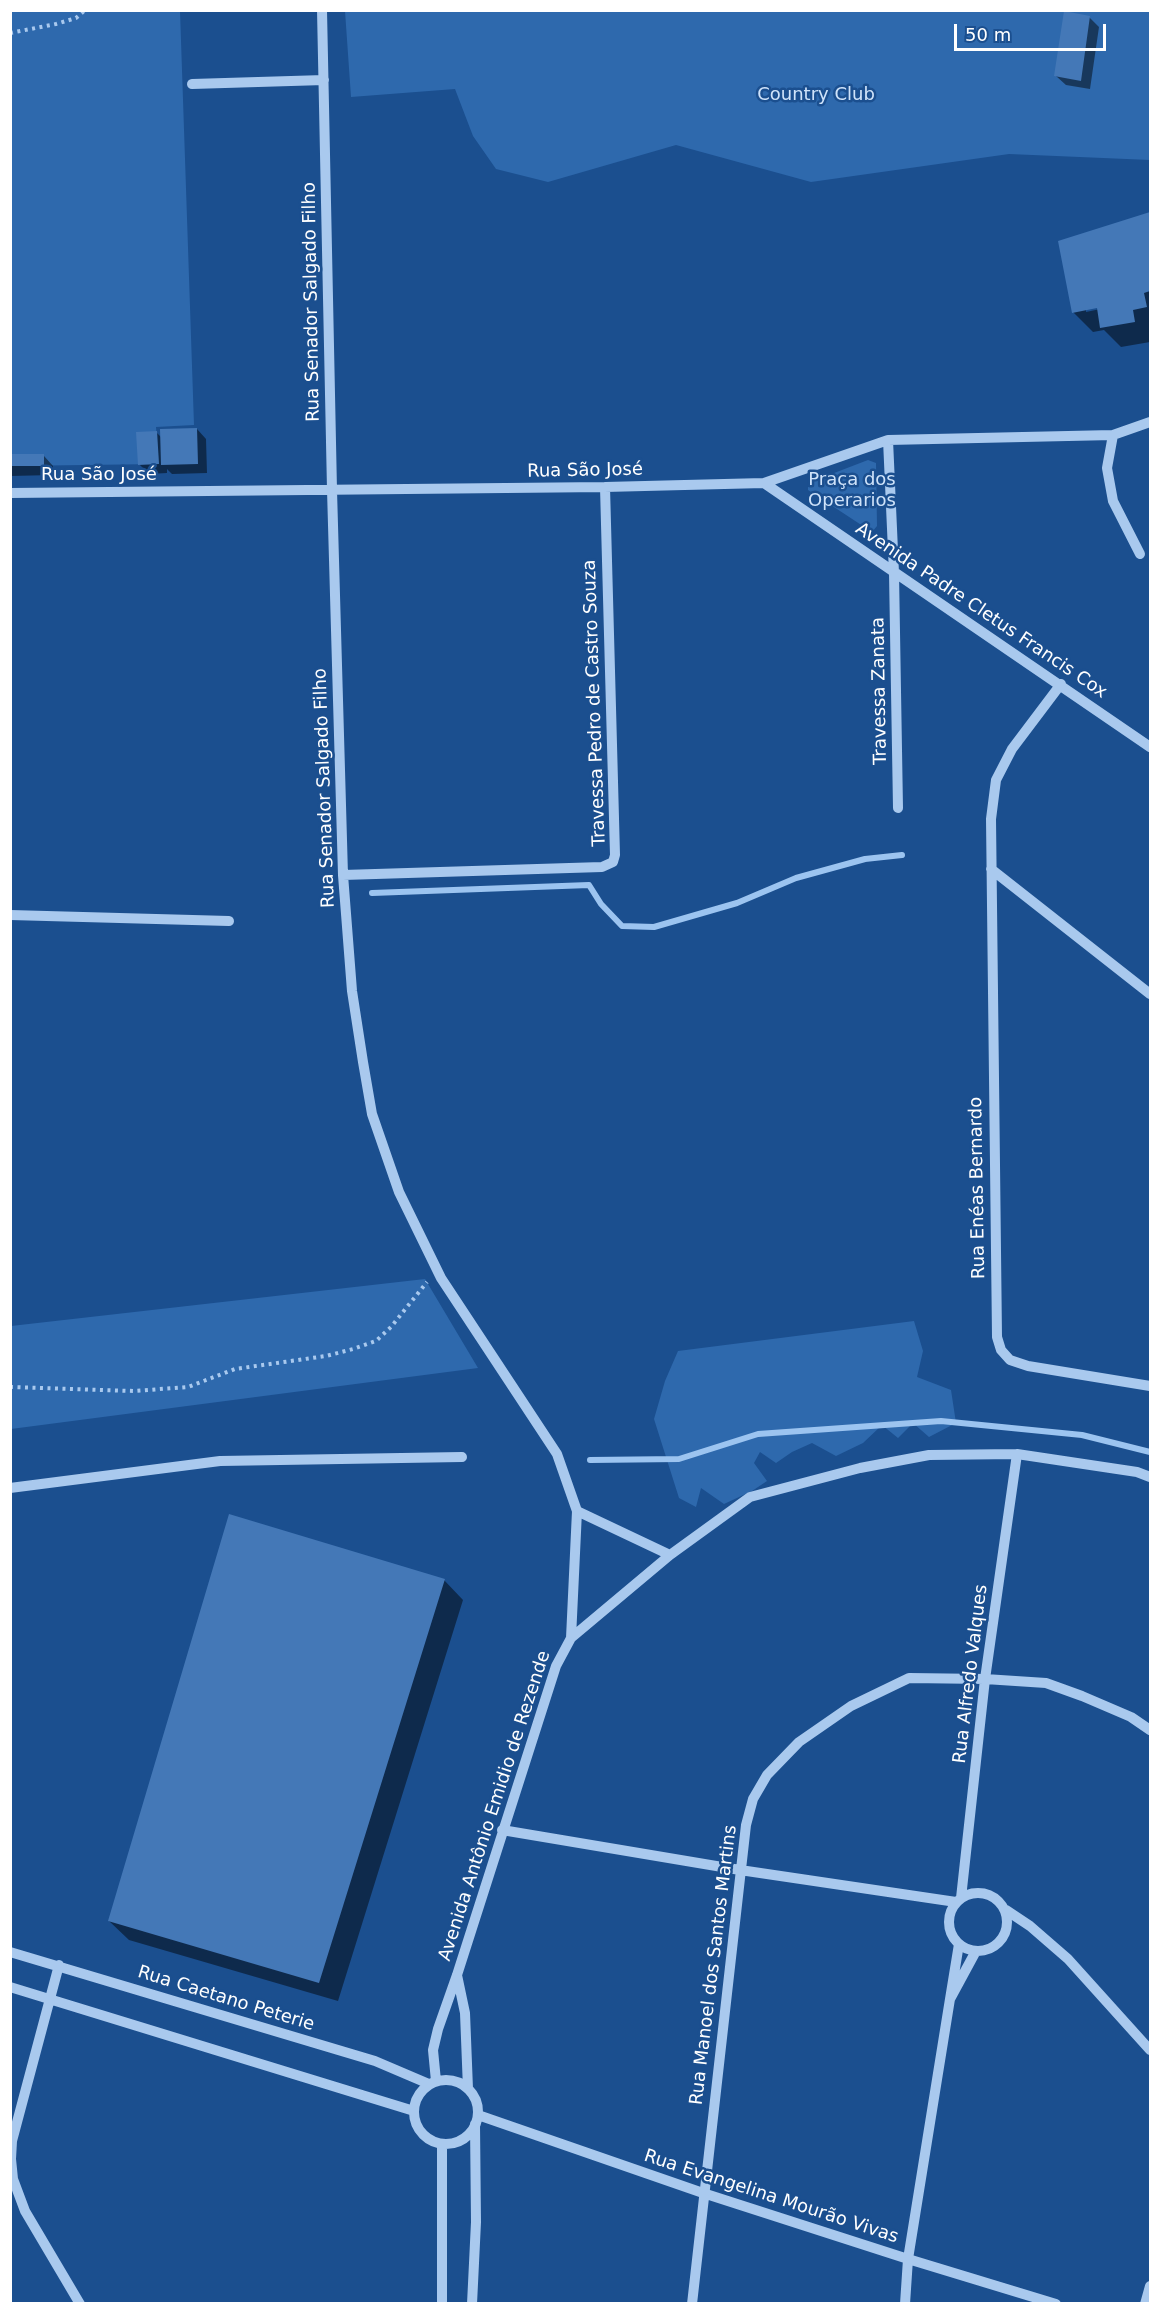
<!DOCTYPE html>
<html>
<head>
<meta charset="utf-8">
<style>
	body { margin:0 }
	#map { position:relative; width:1161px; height:2314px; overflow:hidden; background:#1b4f8f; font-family:"DejaVu Sans",sans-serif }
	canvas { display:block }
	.frame { position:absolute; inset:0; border:12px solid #fff; pointer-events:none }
	.scale { position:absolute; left:954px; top:24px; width:152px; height:27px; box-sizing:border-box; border:3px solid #fff; border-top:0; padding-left:8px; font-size:18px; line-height:21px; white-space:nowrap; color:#fff; -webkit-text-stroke:4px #1b4f8f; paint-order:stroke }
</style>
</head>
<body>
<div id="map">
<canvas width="1161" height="2314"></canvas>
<div class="frame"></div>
<div class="scale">50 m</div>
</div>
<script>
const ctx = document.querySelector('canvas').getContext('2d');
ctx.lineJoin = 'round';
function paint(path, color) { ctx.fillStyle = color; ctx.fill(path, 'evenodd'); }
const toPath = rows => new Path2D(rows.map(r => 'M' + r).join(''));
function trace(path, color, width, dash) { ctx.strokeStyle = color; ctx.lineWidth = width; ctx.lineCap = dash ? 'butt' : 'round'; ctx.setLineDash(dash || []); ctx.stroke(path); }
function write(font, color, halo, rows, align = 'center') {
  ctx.font = font + ' "DejaVu Sans",sans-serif'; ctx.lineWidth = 5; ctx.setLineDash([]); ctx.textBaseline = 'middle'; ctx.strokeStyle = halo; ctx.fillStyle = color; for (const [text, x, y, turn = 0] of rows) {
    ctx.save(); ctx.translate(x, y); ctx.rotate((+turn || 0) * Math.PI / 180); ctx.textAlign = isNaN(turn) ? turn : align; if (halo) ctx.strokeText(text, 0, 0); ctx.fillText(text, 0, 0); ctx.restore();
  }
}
paint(toPath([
	[10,11,180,11,194,425,156,427,159,464,11,466],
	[345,11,1150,11,1150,160,1009,154,811,182,676,145,548,182,496,169,473,136,455,89,351,97],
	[868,460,876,463,877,526,872,532,808,490,808,483],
	[425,1279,478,1368,11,1429,11,1326],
	[914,1321,923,1351,917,1377,951,1390,956,1423,929,1437,913,1423,898,1438,882,1425,863,1443,836,1456,812,1443,792,1452,776,1463,760,1452,754,1463,767,1481,752,1491,724,1504,701,1488,696,1507,679,1498,654,1419,665,1381,678,1351]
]), '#2e69ad');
paint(toPath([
	[1089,17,1099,27,1090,89,1066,85,1056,76],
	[1150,213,1150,342,1121,347,1104,330,1093,332,1073,312,1060,242],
	[1104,305,1105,308,1086,312,1086,309],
	[197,429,206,439,207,473,172,474,167,469,167,473,149,474,139,464,156,432,162,438],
	[10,456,44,456,53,466,53,475,10,476],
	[444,1580,463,1600,338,2001,129,1940,109,1921]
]), '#0007');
trace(toPath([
	[372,893,589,885,601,904,622,926,654,927,737,903,796,878,865,859,902,855],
	[590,1460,679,1459,758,1434,941,1421,1082,1435,1150,1452]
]), '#9cc4f0', 6);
paint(toPath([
	[1064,11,1090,16,1081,81,1054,76],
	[1150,212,1150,291,1144,293,1147,307,1133,310,1135,322,1100,328,1097,308,1072,313,1058,241],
	[197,428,198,464,161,465,160,429],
	[157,431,159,464,138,465,136,432],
	[10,454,44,454,44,466,10,466],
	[229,1514,445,1579,319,1983,108,1921]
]), '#4478b7');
trace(toPath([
	[10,33,56,24,76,18,85,10],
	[10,1387,134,1391,188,1387,235,1369,326,1356,353,1349,376,1341,391,1327,427,1282]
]), '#a9c9ee', 4, [3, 4.5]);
trace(toPath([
	[322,10,332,490,343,875,352,991,363,1062,372,1114,399,1192,441,1278,557,1454,577,1511],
	[192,84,324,80],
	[1113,435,1107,468,1113,501,1140,554],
	[888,440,894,573,898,808],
	[764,483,1150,747],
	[10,493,605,487,764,483,888,440,1113,435,1150,422],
	[1061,684,1012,749,996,780,991,819,997,1337,1001,1350,1010,1360,1028,1366,1150,1386],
	[991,869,1150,994],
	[343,875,602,867,613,862,615,855,605,487],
	[10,915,229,921],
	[10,1488,220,1461,462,1457],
	[571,1638,577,1511,670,1555],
	[502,1830,740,1870,956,1902],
	'949 1922a29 29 0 1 1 58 0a29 29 0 1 1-58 0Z',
	[961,1898,985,1679,1017,1454],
	[1006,1910,1030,1926,1068,1959,1150,2050],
	[959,1944,950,1999,976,1951],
	[10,1952,375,2061,429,2084],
	[59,1965,12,2141,11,2159,13,2179,25,2211,80,2304],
	[457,1975,465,2013,468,2089],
	[10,1987,414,2111],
	'414 2112a32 32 0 1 1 64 0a32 32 0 1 1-64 0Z',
	[436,2081,433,2050,438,2029,457,1975,556,1666,571,1638,670,1555,750,1497,860,1468,929,1455,1017,1454,1137,1472,1150,1477],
	[478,2115,703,2193,908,2259,1056,2304],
	[442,2304,442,2144],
	[472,2304,476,2222,475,2124],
	[692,2304,746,1825,753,1799,767,1775,799,1742,851,1706,909,1678,985,1679,1046,1683,1082,1696,1131,1717,1150,1730],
	[905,2304,908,2259,950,1999],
	[1145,2304,1150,2286]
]), '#a9c9ee', 10);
write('18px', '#cfe3fa', '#1b4f8f', [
	["Country Club",816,95],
	["Praça dos",852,480],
	["Operarios",852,501]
]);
write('18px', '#fff', '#1b4f8f', [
	["Rua Senador Salgado Filho",312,302,-91],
	["Rua São José",585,471,-1],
	["Rua São José",99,475],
	["Avenida Padre Cletus Francis Cox",981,611,34],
	["Travessa Zanata",880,691,-91],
	["Travessa Pedro de Castro Souza",595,703,-92],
	["Rua Senador Salgado Filho",325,788,-92],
	["Rua Enéas Bernardo",978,1188,-91],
	["Rua Alfredo Valques",971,1674,-83],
	["Avenida Antônio Emidio de Rezende",495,1806,-72],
	["Rua Manoel dos Santos Martins",714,1965,-83],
	["Rua Caetano Peterie",226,1999,17],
	["Rua Evangelina Mourão Vivas",771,2197,18]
]);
</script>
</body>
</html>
